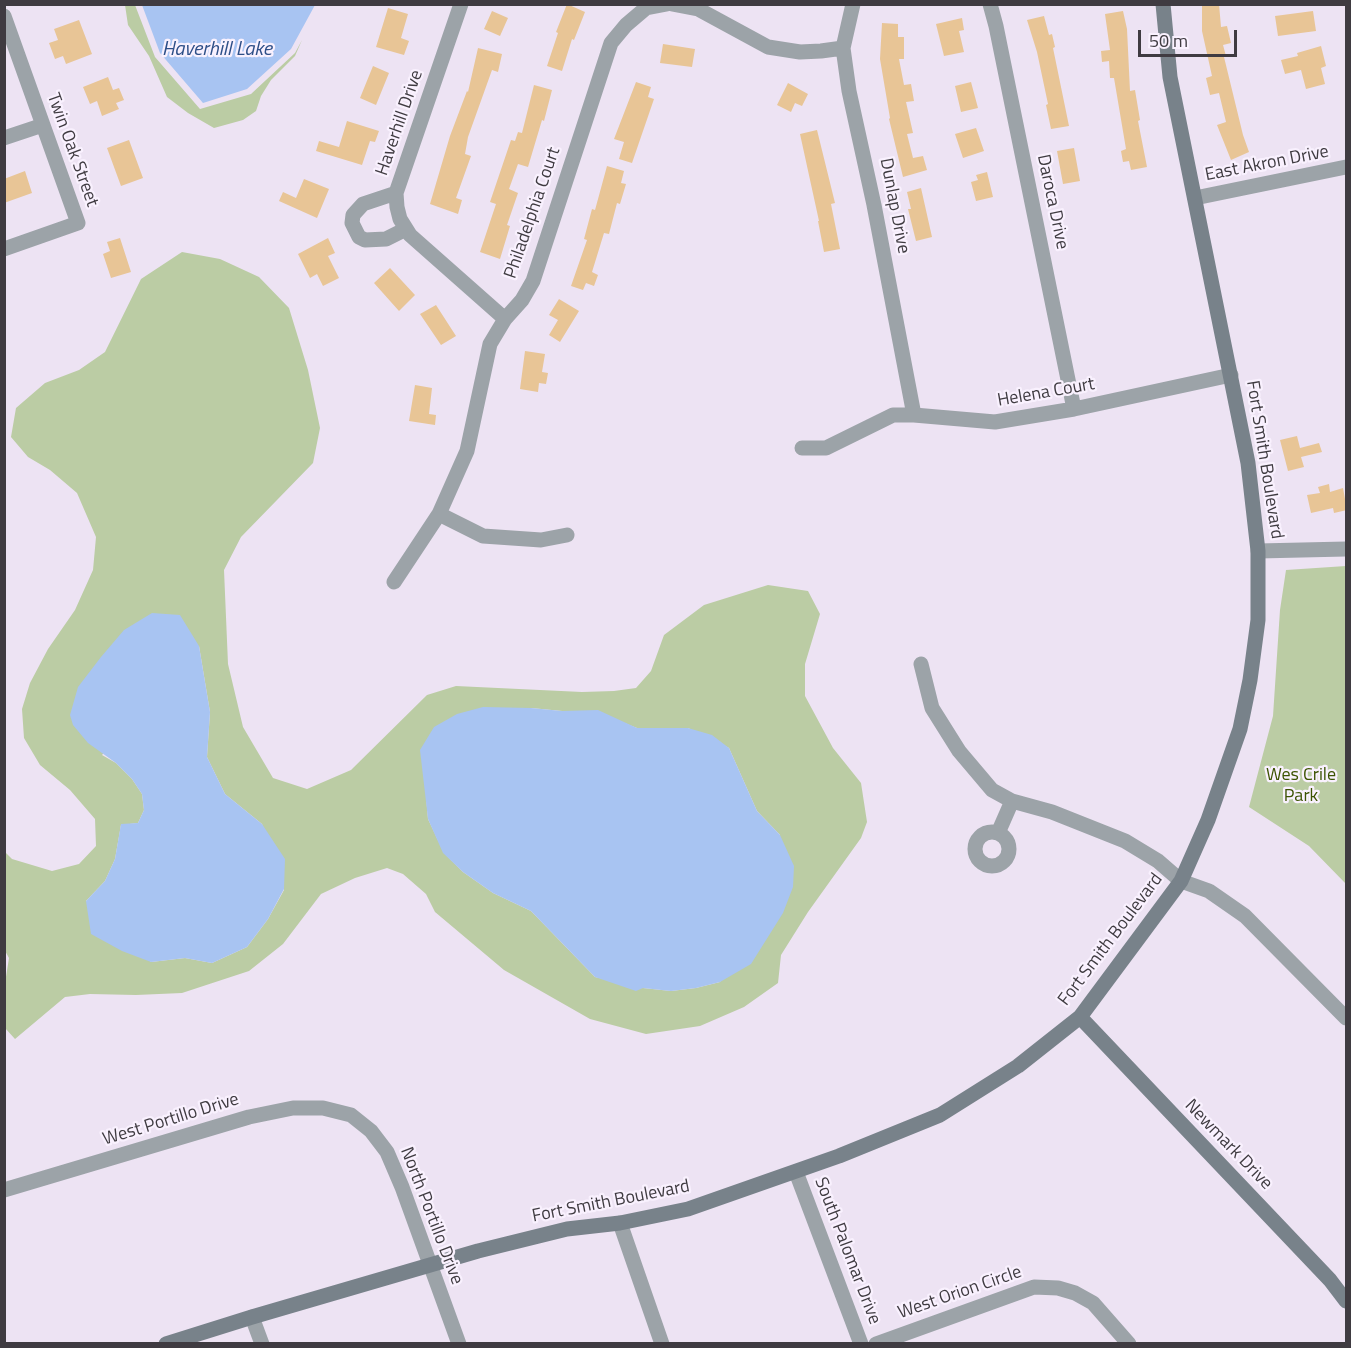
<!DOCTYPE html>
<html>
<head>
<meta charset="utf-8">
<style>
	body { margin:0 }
	#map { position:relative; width:1351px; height:1348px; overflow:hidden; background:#ede3f3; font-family:"Titillium Web",sans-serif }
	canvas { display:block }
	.frame { position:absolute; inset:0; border:6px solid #3f3b41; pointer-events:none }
	.scale { position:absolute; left:1138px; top:30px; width:99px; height:27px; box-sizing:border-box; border:3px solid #3f3b41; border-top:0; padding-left:8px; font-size:18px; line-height:21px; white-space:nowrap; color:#3f3b41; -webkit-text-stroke:4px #f9f1fe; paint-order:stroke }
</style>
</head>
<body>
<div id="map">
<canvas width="1351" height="1348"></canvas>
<div class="frame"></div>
<div class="scale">50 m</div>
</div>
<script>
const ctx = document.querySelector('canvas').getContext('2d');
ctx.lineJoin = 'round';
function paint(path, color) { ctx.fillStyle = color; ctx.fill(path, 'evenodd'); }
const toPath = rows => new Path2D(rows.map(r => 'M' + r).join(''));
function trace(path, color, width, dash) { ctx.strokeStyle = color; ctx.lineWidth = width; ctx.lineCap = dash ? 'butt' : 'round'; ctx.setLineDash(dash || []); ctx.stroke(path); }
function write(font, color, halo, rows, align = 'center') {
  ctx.font = font + ' "Titillium Web",sans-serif'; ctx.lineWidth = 4.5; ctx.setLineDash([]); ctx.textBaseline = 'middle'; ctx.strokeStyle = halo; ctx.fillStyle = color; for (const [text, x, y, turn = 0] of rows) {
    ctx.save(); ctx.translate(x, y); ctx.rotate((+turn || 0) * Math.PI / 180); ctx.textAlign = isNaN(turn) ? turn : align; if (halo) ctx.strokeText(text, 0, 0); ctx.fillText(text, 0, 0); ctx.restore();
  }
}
paint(toPath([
	[125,5,135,5,155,57,200,109,251,94,295,53,302,40,295,56,271,80,261,96,256,111,243,120,214,128,188,113,167,97,149,56,128,25],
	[182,252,220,259,259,277,289,308,308,370,320,428,313,463,241,537,224,570,228,664,243,727,273,778,307,789,351,770,427,695,456,686,582,692,614,691,636,688,651,671,664,635,704,605,768,585,808,591,820,614,805,664,805,696,833,748,861,783,867,822,861,838,808,912,781,955,778,983,744,1007,700,1026,646,1034,590,1019,504,970,435,912,426,894,403,874,387,868,355,878,321,894,283,944,249,971,182,993,136,995,90,994,65,997,15,1039,5,1028,5,983,9,958,4,949,4,851,12,859,52,871,79,864,96,846,95,819,70,790,40,765,24,738,22,709,30,683,48,649,75,610,93,570,96,537,77,493,50,470,28,457,11,437,16,408,45,383,79,370,105,352,141,279],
	[199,646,210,712,207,757,225,794,262,824,284,890,268,919,247,947,212,963,185,958,151,962,86,901,105,881,115,859,121,825,138,823,144,810,142,794,132,779,116,763,102,755],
	[531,708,562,711,619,721,637,728,688,728,729,748,757,811,780,835,720,982,696,988,671,991,643,988,595,977,531,911,493,893,463,872,444,853,428,819,426,796],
	[1346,566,1346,884,1309,846,1249,807,1273,716,1280,610,1286,570]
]), '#bbcca4');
paint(toPath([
	[142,5,142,4,315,5,291,49,247,89,203,103,160,53],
	[152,613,180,615,199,646,210,712,207,757,225,794,262,824,285,859,284,889,268,919,247,947,212,963,185,958,151,962,122,951,91,934,86,901,105,881,115,859,121,824,138,823,144,810,142,794,132,779,116,763,88,743,73,725,70,715,78,687,101,657,124,630],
	[483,707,531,708,562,711,598,710,637,728,688,728,712,735,729,748,757,811,780,835,794,866,793,887,783,913,751,964,720,982,696,988,671,991,643,988,636,991,595,977,531,911,493,893,463,872,443,853,428,819,420,750,434,727,457,714]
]), '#a8c4f2');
paint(toPath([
	[567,4,585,12,574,40,572,39,562,71,547,66,558,33,556,32],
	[1202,4,1219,4,1221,27,1227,26,1231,43,1223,45,1226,56,1224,57,1243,135,1249,152,1231,160,1217,125,1226,122,1219,93,1210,95,1206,78,1212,76,1202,31],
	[388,8,408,14,401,38,409,41,404,55,376,47],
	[492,11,508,18,500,36,484,29],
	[1123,11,1127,29,1130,91,1135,90,1140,120,1138,121,1147,167,1131,170,1129,161,1123,162,1121,151,1126,149,1114,78,1110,78,1109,61,1102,62,1101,51,1110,50,1105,14],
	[1313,11,1316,31,1278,36,1275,16],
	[1044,16,1049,35,1052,34,1055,47,1053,48,1069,126,1051,129,1046,105,1048,104,1037,52,1027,20],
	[962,18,964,30,959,31,964,52,944,56,936,24],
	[79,20,92,54,66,64,63,56,55,59,49,43,58,40,54,29],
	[882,23,898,24,898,37,904,37,904,59,899,59,904,85,911,84,914,101,906,102,913,133,907,134,913,158,923,156,927,170,903,177,889,119,890,118,880,59],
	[663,44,695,49,692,67,660,63],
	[1321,46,1326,66,1321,68,1325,84,1306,89,1301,70,1285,74,1281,60,1298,56,1297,53],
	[478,48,502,54,498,72,492,70,468,137,465,154,471,156,456,198,462,200,458,214,430,204,450,136,467,91,468,92],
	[373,66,389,73,376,105,360,98],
	[108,77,113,90,119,88,124,100,116,103,119,109,102,116,97,101,90,104,83,87],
	[636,82,651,87,648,97,654,99,632,163,619,159,624,142,614,139],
	[971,82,978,108,961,112,955,86],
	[788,83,808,94,802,106,795,103,791,112,777,105],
	[534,85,552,90,544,121,542,120,528,167,518,164,509,189,518,193,507,225,510,226,500,259,480,252,496,204,490,202,511,140,515,141,518,132,522,133],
	[347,121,379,131,375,142,370,141,362,165,316,151,319,141,339,147],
	[976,128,984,151,963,158,955,134],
	[817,130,835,203,831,204,840,249,824,252,818,221,819,221,800,134],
	[129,140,143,178,121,186,107,148],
	[1074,148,1080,181,1063,184,1057,151],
	[607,166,624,171,621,183,626,184,620,204,617,203,609,234,604,233,592,272,598,275,594,286,586,283,583,290,571,286,587,240,584,239,592,209,595,210],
	[25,171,32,193,4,203,4,179],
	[987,172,993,197,976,201,971,182,978,180,976,175],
	[304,179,329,189,317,218,279,201,283,192,296,198],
	[921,188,932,237,916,241,908,209,911,209,907,192],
	[120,238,131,272,111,278,103,254,110,251,107,242],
	[328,238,335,253,328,256,339,278,323,286,317,274,310,278,298,254],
	[390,268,415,295,399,311,374,283],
	[559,299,579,311,560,342,549,335,558,320,549,315],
	[436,305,456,336,441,345,420,314],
	[525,351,545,354,542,372,548,373,546,384,539,383,538,392,520,389],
	[415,385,432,388,429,414,436,415,435,425,409,421],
	[1297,436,1300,448,1319,443,1322,452,1301,457,1304,467,1288,471,1280,440],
	[1329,484,1330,492,1343,488,1347,510,1334,513,1333,508,1311,513,1307,495,1320,493,1318,487]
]), '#e8c596');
trace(toPath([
	[461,4,396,193,397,207,400,219,410,235,505,319],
	[672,4,698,9,768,47,800,52,821,51,843,48],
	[853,4,843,48,849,91,874,205,914,415],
	[990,4,996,26,1074,409],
	[4,16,78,223,4,249],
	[4,138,43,125],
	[396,193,363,204,353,215,352,223,359,237,365,240,386,239,406,229],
	[1195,198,1346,167],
	[802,448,826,448,893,415,914,415,995,422,1074,409,1231,375],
	[439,514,483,536,541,540,567,535],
	[1258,551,1346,549],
	[394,582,439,514,467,451,490,344,505,319,522,300,533,281,611,43,626,25,646,8,667,4],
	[921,664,932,708,959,751,992,790,1012,801,1052,812,1125,841,1158,861,1181,881,1209,891,1245,916,1346,1018],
	'975 849a17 17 0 1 1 34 0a17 17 0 1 1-34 0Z',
	[998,833,1012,801],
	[796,1172,861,1344],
	[4,1190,249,1117,293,1108,323,1108,351,1115,371,1131,387,1152,402,1187,459,1344],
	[620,1223,662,1344],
	[252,1317,262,1344],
	[876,1344,1034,1287,1058,1288,1075,1293,1093,1303,1129,1344]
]), '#9ca3a8', 15);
trace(toPath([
	[1080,1017,1330,1280,1346,1301],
	[166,1344,252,1317,478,1251,567,1229,620,1223,688,1209,839,1156,940,1115,1018,1066,1080,1017,1181,881,1208,820,1240,729,1250,680,1258,620,1258,551,1248,463,1170,77,1163,4]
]), '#78828a', 15);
write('18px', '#3f3b41', '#f9f1fe', [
	["Haverhill Drive",400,123,-71],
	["Twin Oak Street",72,150,70],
	["East Akron Drive",1267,164,-11],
	["Daroca Drive",1052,202,78],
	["Dunlap Drive",894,206,79],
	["Philadelphia Court",533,213,-71],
	["Helena Court",1046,393,-10],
	["Fort Smith Boulevard",1264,460,81],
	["Fort Smith Boulevard",1111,940,-53],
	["West Portillo Drive",171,1120,-17],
	["Newmark Drive",1228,1145,46],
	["Fort Smith Boulevard",611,1202,-11],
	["North Portillo Drive",431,1216,69],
	["South Palomar Drive",847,1251,69],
	["West Orion Circle",960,1293,-19]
]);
write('18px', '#3c5302', '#f9f1fe', [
	["Wes Crile",1301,776],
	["Park",1301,797]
]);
write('italic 20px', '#2e4f88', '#f9f1fe', [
	["Haverhill Lake",217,50]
]);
</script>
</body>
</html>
